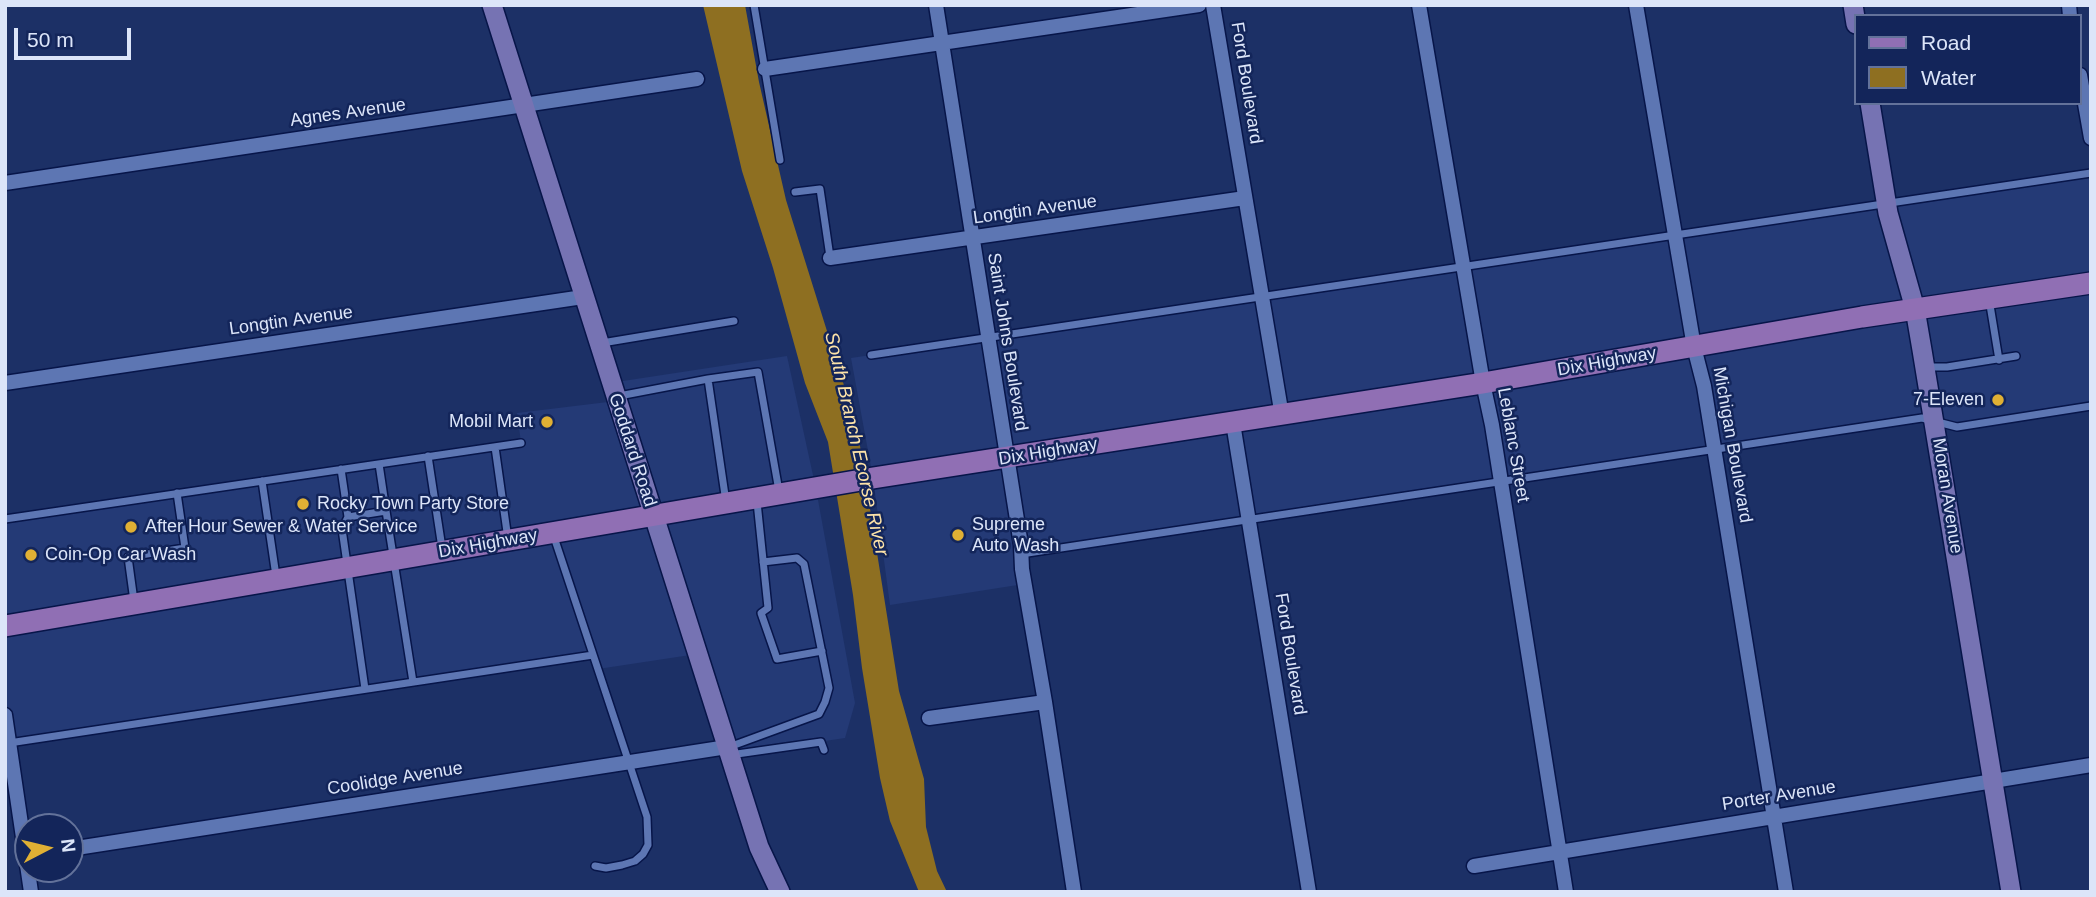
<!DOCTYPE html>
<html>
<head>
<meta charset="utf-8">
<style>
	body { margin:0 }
	#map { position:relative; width:2096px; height:897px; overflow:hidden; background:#1c3066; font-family:Helvetica,sans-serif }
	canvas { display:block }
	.frame { position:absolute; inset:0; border:7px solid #dce5f9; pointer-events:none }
	.legend { position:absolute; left:1854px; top:14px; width:228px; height:91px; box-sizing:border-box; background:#13255a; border:2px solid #63729a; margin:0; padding:9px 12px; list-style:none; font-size:21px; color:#dce5f9 }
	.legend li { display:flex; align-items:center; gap:14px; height:35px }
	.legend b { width:35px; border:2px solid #63729a }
	.north { position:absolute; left:14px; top:813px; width:70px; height:70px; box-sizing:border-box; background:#13255a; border:2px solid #63729a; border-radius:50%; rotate:83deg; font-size:19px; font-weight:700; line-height:28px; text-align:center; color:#dce5f9 }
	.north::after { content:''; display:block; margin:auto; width:24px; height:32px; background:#e0b034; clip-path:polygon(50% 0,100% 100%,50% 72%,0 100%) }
	.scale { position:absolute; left:14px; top:28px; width:117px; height:32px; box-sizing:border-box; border:4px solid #dce5f9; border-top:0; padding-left:9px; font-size:21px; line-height:24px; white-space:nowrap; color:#dce5f9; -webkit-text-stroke:5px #13255a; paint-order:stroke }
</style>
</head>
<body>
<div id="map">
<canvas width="2096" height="897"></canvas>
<div class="frame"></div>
<ul class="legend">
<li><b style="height:9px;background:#906fb4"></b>Road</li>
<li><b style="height:19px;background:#8e6f21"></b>Water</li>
</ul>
<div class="north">N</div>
<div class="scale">50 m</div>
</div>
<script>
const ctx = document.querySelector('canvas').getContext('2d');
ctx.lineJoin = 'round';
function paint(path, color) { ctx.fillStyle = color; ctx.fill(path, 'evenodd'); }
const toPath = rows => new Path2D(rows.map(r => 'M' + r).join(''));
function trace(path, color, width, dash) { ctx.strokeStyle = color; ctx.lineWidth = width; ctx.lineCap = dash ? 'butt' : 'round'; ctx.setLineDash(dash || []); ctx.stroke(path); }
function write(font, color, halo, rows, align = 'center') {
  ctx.font = font + ' Helvetica,sans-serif'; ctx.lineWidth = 5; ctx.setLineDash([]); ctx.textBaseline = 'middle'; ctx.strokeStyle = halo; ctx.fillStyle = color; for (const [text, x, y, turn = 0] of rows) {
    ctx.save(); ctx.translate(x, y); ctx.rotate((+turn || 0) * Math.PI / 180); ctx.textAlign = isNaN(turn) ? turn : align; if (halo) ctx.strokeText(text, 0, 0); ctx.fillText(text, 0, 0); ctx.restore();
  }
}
paint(toPath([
	[2091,173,2091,406,1957,427,1921,418,1021,553,1024,584,890,605,873,478,851,358],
	[787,356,816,489,855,703,845,738,729,755,697,654,598,669,593,655,5,743,5,519,521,442,517,413,616,401,610,383]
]), '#243a76');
paint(toPath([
	[703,5,745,5,759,82,786,200,857,427,899,691,924,779,926,827,937,871,947,892,919,892,890,821,880,778,862,668,853,595,828,442,805,383,773,268,742,171]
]), '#8e6f21');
const lane = toPath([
	[754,5,780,160],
	[795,192,820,189,830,257],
	[1989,299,1999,360],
	[602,343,734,321],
	[871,355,2091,173],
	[1926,367,1947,367,2016,356],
	[619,396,708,379],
	[495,447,508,539],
	[428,456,442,548],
	[379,464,386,511],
	[341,469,348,517,342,529,365,689],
	[262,481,276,576],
	[726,502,708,379,758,372,779,491],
	[757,502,768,608,761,613,777,659,822,651],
	[348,517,386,511,413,682],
	[5,519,521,443],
	[553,534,647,817,648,845,643,854,635,861,622,865,606,868,595,866],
	[1021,554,1922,418,1957,427,2091,406],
	[134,601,128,557,185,548,177,493],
	[9,743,593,655],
	[729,747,819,714,825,702,829,688,804,564,797,558,763,562],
	[730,755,821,742,824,750]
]);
const street = toPath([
	[936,5,1021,545,1022,569,1045,702,1074,892],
	[1213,5,1282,416],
	[1419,5,1483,383,1492,425,1566,892],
	[1636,5,1694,347,1704,386,1786,892],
	[2069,5,2070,16],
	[765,69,1199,5],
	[2080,75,2091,138],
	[5,183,697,79],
	[830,258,1245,198],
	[5,383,583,297],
	[1233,423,1309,892],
	[5,715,31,892],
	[929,718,1045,702],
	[70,849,727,747],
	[1474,866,2091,765]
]);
const secondary = toPath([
	[492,5,759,847,780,892],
	[1853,5,1856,24],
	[1870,103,1888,213,1915,309,1922,350,2011,892]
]);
const primary = toPath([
	[5,626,873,478,1483,383,1862,317,2091,283]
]);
trace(lane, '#071549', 10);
trace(street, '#071549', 17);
trace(secondary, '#071549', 22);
trace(primary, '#071549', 24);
trace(lane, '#5d76b3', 7);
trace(street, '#5d76b3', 14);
trace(secondary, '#7673b3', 19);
trace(primary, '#906fb4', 21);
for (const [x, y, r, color] of [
	[1998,400,7,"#e0b034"],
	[547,422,7,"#e0b034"],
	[303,504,7,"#e0b034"],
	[131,527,7,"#e0b034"],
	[958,535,7,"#e0b034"],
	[31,555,7,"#e0b034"]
]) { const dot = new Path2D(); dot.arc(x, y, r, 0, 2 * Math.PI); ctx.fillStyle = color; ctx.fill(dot); trace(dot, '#13255a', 2.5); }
write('18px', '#dce5f9', '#13255a', [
	["Ford Boulevard",1246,83,81],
	["Agnes Avenue",348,113,-8],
	["Longtin Avenue",1035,210,-8],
	["Longtin Avenue",291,321,-8],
	["Saint Johns Boulevard",1007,342,81],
	["Dix Highway",1607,362,-10],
	["Leblanc Street",1513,445,80],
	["Michigan Boulevard",1732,445,80],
	["Goddard Road",632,450,72],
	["Dix Highway",1048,452,-9],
	["Moran Avenue",1947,496,81],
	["Dix Highway",488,544,-10],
	["Ford Boulevard",1290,654,81],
	["Coolidge Avenue",395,779,-9],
	["Porter Avenue",1779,796,-9]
]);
write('18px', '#dce5f9', '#13255a', [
	["7-Eleven",1984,400,"right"],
	["Mobil Mart",533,422,"right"],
	["Rocky Town Party Store",317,504],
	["Supreme",972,525],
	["Auto Wash",972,546],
	["After Hour Sewer & Water Service",145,527],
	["Coin-Op Car Wash",45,555]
], 'left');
write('italic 19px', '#fce2a8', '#13255a', [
	["South Branch Ecorse River",856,444,77]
]);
</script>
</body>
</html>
